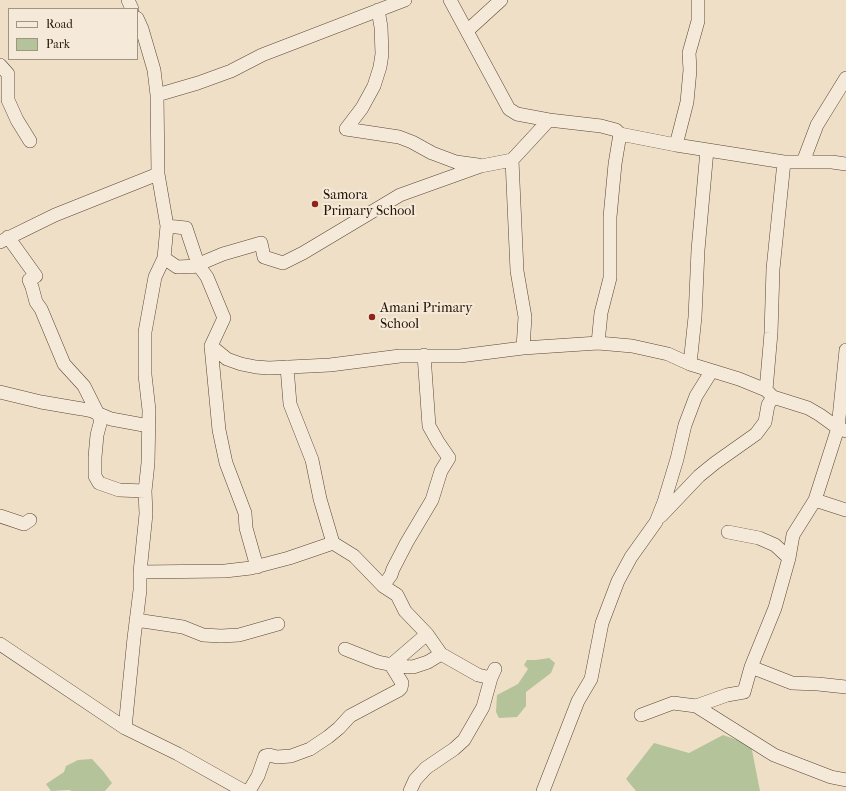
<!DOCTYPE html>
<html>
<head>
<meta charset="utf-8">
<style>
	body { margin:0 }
	#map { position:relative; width:846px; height:791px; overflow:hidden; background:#efdfc6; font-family:"IM FELL French Canon",serif }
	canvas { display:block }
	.legend { position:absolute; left:8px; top:8px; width:130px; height:52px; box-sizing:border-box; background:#f5eada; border:1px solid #a29483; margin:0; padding:5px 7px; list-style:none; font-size:12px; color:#251301 }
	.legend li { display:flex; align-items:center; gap:8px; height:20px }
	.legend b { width:20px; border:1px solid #a29483 }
</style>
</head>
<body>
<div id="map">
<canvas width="846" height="791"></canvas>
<ul class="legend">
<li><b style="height:5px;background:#f5eada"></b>Road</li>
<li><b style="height:11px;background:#b4c399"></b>Park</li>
</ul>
</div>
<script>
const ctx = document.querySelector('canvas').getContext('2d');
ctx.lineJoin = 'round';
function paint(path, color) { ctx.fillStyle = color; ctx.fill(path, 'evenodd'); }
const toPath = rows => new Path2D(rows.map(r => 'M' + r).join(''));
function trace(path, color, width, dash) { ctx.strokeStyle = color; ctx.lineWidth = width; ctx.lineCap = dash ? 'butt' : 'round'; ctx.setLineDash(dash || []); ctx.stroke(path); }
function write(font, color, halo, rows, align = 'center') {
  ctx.font = font + ' "IM FELL French Canon",serif'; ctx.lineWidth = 4; ctx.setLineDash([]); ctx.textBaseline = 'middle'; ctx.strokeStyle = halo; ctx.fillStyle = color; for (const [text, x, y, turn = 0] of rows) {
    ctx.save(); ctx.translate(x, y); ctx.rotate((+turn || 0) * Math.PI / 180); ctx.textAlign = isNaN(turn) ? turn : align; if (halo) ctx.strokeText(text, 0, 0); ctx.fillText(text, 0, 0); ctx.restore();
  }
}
paint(toPath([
	[549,658,555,663,551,673,526,692,526,706,517,717,499,718,496,712,497,695,518,684,528,669,524,665,527,660,536,660],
	[723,735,751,745,760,791,636,791,626,779,654,743,689,753],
	[92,759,103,771,112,783,105,791,72,791,69,790,51,791,46,784,64,772,66,766,78,760]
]), '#b4c399');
const minor = toPath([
	[128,0,132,9],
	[450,0,509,109,517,114,549,120,601,126,616,130,620,134,676,145,784,162,832,162,846,164],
	[378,10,381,27,382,54,380,67,374,86,362,108,346,129,399,137,412,142,432,153,456,162,478,165],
	[467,31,501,0],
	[0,65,8,74,8,100,17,120,30,141],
	[157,95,198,83,231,71,262,55,405,0],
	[676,145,687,102,690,70,689,53,698,21,698,0],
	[803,162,817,125,846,78],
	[167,226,186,228,198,264],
	[8,237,36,276,29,280,32,287,36,302,41,309,64,364,84,386,101,420,97,435,95,457,95,476,99,483,119,490,145,491],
	[0,242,55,215,158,174],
	[164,258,177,267,199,266,207,277,224,318,211,346,227,359,241,364,256,367,269,368,330,365,400,356,460,356,523,348,598,343,632,346,668,354,690,364,739,379,766,390,773,397,808,408,820,415,838,428,846,431],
	[192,267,223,254,261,243,264,257,283,263,303,253,400,195,481,166,512,160],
	[598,343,601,313,610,278,610,217,615,164,620,134],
	[211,346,219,430,223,449,226,463,245,513,246,528,257,567],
	[523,348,525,317,517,271,512,160,549,120],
	[846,350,838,428,815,500,793,535,789,558,775,608,751,667,792,683,818,684,846,687],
	[690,364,695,317,698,250,707,150],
	[287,367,290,404,312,460,320,499,333,543,354,556,383,586,397,595,405,611,427,634,441,654,478,675,491,678],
	[766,390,771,333,773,269,784,162],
	[0,392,41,402,82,409,92,411,111,419,149,426],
	[815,500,846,510],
	[0,516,24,524,30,520],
	[661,516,699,476,715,463,756,434,765,422,768,405,773,397],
	[728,532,759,538,775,545,789,558],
	[140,572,225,571,251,568,289,558,333,543],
	[383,586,391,575,393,569,407,542,432,500,441,471,449,458,438,442,429,426,424,355],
	[136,620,183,627,203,635,221,636,239,635,278,624],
	[0,644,125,728,178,754,244,791],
	[345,649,378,662,398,666,413,667,428,662,441,654],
	[696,706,774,755,831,777,846,780],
	[641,715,673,703,696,706,727,695,744,692,751,667],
	[125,728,134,638,140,590,140,572,146,514,145,491,148,463,149,410,145,375,145,332,155,277,164,258,167,226,158,174,157,95,154,70,142,29,137,18],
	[249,791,258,776,265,756,269,755,277,757,291,756,310,749,328,737,339,728,350,716,399,690,401,688,402,683,391,665,427,634],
	[410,791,415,780,426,768,454,749,464,740,483,707,491,678,495,669],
	[543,791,578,701,591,679,602,623,618,581,631,557,656,522,664,502,677,459,685,425,696,396,711,372]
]);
trace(minor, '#584632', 14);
trace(minor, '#f5eada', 13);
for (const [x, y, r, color] of [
	[315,204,4,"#8f2418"],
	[372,317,4,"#8f2418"]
]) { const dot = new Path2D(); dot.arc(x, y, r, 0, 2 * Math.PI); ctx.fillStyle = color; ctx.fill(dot); trace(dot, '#f5eada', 1.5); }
write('14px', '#251301', '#f5eada', [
	["Samora",323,196],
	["Primary School",323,212],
	["Amani Primary",380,309],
	["School",380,325]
], 'left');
</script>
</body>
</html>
